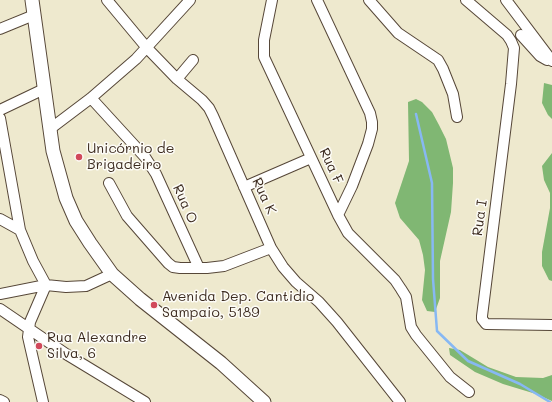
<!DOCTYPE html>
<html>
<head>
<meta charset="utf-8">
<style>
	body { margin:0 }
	canvas { display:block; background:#eee9ce }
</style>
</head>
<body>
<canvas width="552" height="402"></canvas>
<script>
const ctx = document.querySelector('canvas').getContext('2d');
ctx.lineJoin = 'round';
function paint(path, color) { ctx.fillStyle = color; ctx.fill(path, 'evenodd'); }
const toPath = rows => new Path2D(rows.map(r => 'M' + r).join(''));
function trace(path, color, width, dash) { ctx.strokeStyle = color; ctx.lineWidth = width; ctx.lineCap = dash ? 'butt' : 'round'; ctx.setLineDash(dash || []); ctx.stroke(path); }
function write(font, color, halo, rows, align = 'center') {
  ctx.font = font + ' Mali,sans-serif'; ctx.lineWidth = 3; ctx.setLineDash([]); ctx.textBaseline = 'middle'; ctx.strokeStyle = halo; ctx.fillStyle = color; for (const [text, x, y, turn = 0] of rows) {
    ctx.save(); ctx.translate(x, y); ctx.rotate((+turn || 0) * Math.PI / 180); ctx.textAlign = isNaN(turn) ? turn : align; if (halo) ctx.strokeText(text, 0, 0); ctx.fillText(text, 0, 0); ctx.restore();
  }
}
paint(toPath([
	[544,83,552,85,552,119,548,115,542,103],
	[416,99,422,102,432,112,439,125,446,139,453,168,453,183,451,212,440,261,440,298,435,312,427,311,422,300,425,270,423,255,419,240,400,218,395,203,409,161,408,102],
	[552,153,552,281,549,280,542,266,542,252,550,208,550,193,544,180,542,166],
	[449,348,460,350,488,367,516,377,543,378,552,375,552,401,536,394,503,384,475,372,450,355]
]), '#80b773');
trace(toPath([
	[416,114,432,183,433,279,437,331,468,361,520,384,550,402]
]), '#87b8f3', 2.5);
const minor = toPath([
	[107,0,147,48,177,79,202,100,209,108,213,116,271,248,283,267,296,282,319,302,337,322,400,402],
	[272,0,264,40,264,57,338,215,348,233,395,280,401,289,406,297,411,327,416,335,450,377,469,392],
	[317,0,370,113,372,122,372,129,368,144,352,186,338,215],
	[369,0,398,33,438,60,443,69,453,94,457,117],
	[466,0,507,35,511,41,514,48,511,84,482,316,482,319,486,324,552,325],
	[506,0,552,61],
	[0,29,34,15],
	[521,35,540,56,547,60],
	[177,79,193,60],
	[91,98,145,157,156,174,199,268,207,268,224,266,271,248],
	[0,110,44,89],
	[0,118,20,230,33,261,46,285],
	[50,129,91,98,136,59,190,0],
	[109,183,127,216,168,263,173,267,180,268,199,268],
	[244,187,311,158],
	[0,219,20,230],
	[0,294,46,285,66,287,86,286,112,274],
	[0,309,66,354,145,402],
	[0,400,4,402],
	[43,402,28,337,30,322,46,285]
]);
const major = toPath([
	[32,0,53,151,66,198,76,221,90,243,112,274,140,299,221,363,264,402]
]);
trace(minor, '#564738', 12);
trace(major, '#564738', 15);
trace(minor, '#fff', 10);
trace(major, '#fff', 13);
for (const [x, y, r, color] of [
	[79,157,4,"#d1495b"],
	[154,305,4,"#d1495b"],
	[39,346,4,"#d1495b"]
]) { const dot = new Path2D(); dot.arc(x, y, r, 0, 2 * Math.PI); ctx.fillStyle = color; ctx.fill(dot); trace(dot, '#fdfcf7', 1.5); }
write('14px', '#3b2a1e', '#fdfcf7', [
	["Unicórnio de",87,149],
	["Brigadeiro",87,165],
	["Avenida Dep. Cantidio",162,297],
	["Sampaio, 5189",162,313],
	["Rua Alexandre",47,338],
	["Silva, 6",47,354]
], 'left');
write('14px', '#3b2a1e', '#fdfcf7', [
	["Rua F",331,166,65],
	["Rua K",264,196,65],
	["Rua O",185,204,66],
	["Rua I",480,218,-82]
]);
</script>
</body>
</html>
